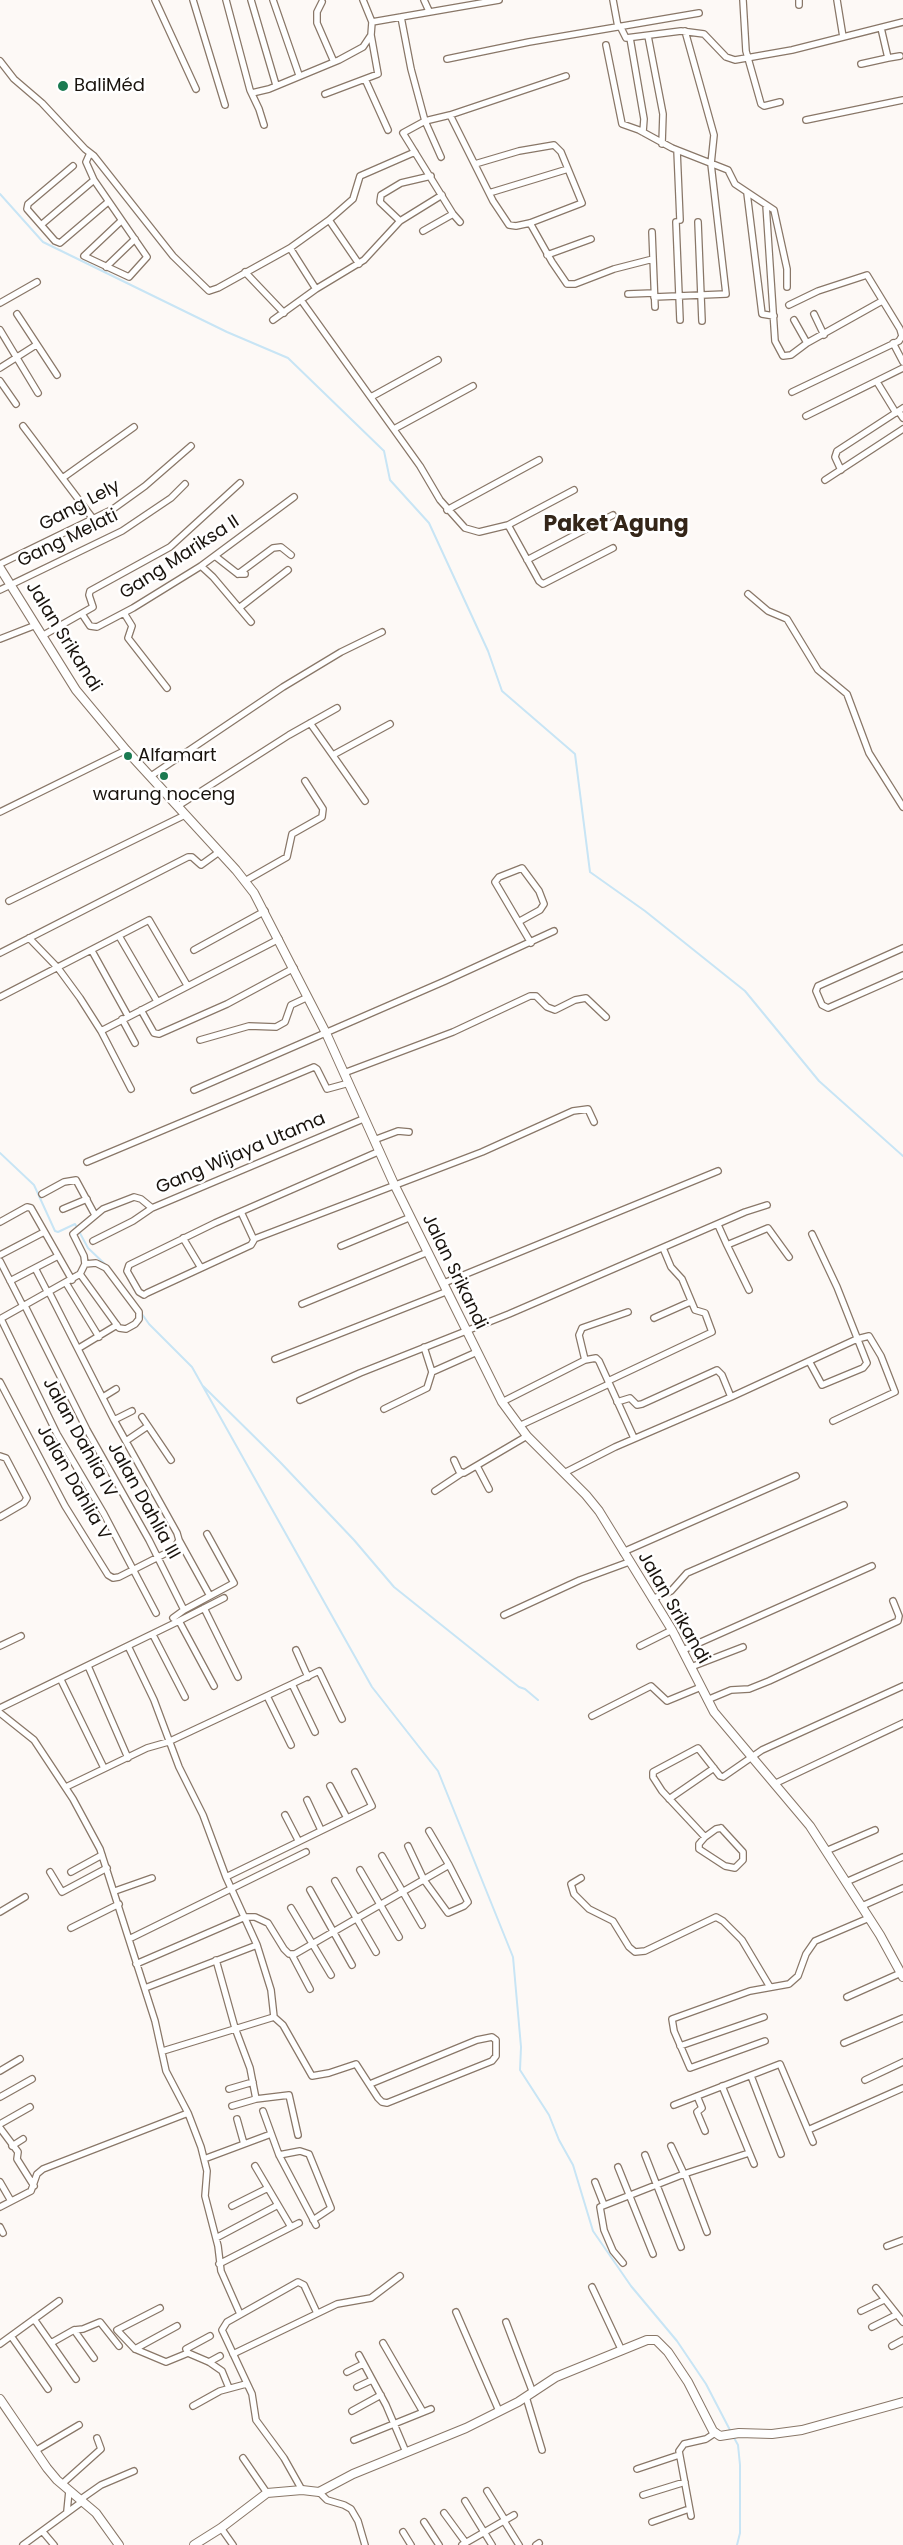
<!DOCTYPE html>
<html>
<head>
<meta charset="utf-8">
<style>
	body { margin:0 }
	canvas { display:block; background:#fdf9f6 }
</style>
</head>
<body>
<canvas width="903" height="2545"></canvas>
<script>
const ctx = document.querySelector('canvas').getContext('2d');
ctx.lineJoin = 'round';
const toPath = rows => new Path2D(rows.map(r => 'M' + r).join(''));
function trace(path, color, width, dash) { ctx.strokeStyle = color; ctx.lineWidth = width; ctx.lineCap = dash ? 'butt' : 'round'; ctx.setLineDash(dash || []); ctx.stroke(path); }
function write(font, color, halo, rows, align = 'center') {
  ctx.font = font + ' Poppins,sans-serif'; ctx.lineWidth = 5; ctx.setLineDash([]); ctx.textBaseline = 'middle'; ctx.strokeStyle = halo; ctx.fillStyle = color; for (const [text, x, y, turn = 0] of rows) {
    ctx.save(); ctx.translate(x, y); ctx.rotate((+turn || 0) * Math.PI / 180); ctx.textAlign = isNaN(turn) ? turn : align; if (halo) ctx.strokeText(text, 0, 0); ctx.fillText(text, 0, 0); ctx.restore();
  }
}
trace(toPath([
	[0,194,43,242,227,332,288,358,384,451,390,480,429,523,488,651,502,691,575,754,590,872,645,911,745,991,819,1081,903,1156],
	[0,1153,34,1185,55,1231,58,1232,75,1224,88,1248,108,1267],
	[142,1314,149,1324,192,1367,372,1687,438,1771,513,1957,521,2047,520,2070,549,2115,559,2140,573,2165,593,2231,631,2286,677,2341,706,2384,731,2432],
	[203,1386,280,1462,354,1540,394,1587,519,1687,525,1689,538,1700],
	[733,2436,738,2445,740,2465,740,2533,737,2545]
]), '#c8e5f5', 2);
const street = toPath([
	[155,0,196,89],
	[193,0,225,105],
	[226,0,250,90,259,109,264,125],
	[251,0,276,85],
	[273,0,299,75],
	[424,0,429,11],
	[613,0,618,27],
	[743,0,746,51,761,104,764,106,780,102],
	[799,0,799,5],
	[837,0,843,37],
	[322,2,317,12,317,23,334,62],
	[401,17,411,69,425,121,441,157],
	[372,22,499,0],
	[620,26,626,38,681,31,704,34,726,57,735,60,792,50,903,22],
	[881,28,888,58,900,56],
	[648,36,663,114,662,144],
	[630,38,644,119,643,132],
	[606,45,622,124,639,130,672,148,728,170,735,184,774,210,787,269,787,287],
	[447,59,529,42,699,13],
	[0,61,14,79,42,103,85,149,94,156,173,256,209,291,218,288,290,248,329,220,353,199,360,176,415,152],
	[861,64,888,58],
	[365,79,388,130],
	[252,93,269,89,339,60,363,47,371,35,372,22,363,0],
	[325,94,378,74,371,35],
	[450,115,493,201,509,225,516,226,530,223,582,203,561,152,554,145,519,151,475,164],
	[806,120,903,100],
	[677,150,680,220],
	[90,153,86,162,94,180,147,257,129,277,84,256,121,221],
	[73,166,28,204,27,209,55,241,60,243,108,202],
	[489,193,568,169],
	[747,193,762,314,774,316],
	[766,205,775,341,783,356,791,355,807,343,882,301],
	[329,220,359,264],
	[400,221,380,202,381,195,401,183,431,176],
	[460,222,453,214,403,133,425,121,450,115,566,76],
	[676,222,680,320],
	[698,222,702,321],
	[530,223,552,262,567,284,575,284,614,269,653,259],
	[41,225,94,180],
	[423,231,453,214],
	[652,232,655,307],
	[290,248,316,289],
	[547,255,591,239],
	[106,267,135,239],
	[245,272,284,313],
	[628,294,654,293],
	[654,297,726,294,711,164,714,135,685,31],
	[301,300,420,466,440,500,465,528,479,532,508,525,539,581,543,584,613,548],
	[0,303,37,282],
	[789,305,818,291,867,275,900,329,902,336,899,341,792,392],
	[17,314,57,375],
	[814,314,824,335],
	[273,320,316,289,364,260,400,221,442,195],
	[794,320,807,343],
	[0,330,38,393],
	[893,343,903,362],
	[0,368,36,345],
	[0,381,16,404],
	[877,382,896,413],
	[371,397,438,360],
	[899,412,903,418],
	[806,416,903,368],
	[23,426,94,520],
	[394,429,473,386],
	[841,470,835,457,837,451,903,408],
	[64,477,134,427],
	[825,480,903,429],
	[447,510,539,460],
	[508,525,574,490],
	[215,556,238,574,245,574],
	[527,560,613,515],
	[0,564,113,509,145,486,191,446],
	[201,566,213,577,251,622],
	[238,574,273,548,281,547,291,555],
	[0,590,122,531,171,498,185,484],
	[748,594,768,611,787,619,818,670,847,694,869,753,903,807],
	[239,608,288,570],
	[124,613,132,626,128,638,167,688],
	[82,614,90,626,97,627,133,608,201,566,294,497],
	[42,636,93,607,89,595,90,591,170,547,240,483],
	[0,639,36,625],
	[310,723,365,801],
	[333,755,390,724],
	[151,776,283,687,341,652,382,632],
	[178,806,289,735,337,708],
	[0,812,126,750],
	[245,881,287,857,292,834,322,817,323,809,305,781],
	[9,901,185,815],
	[520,921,540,910,544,904,539,891,522,868,499,877,495,882,531,943],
	[119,936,157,1001],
	[29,938,58,968,80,998,101,1031,131,1089],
	[903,948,818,986,816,991,822,1005,828,1008,903,975],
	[194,950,265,911],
	[92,951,128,1016],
	[0,953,188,857,192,857,201,865,219,852],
	[0,997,149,920,187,985],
	[141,1010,154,1033,159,1034,227,1004,294,968],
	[122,1019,135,1043],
	[101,1031,279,939],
	[200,1040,249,1026,276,1027,285,1022,291,1005,308,997],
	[344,1073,453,1032,530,996,536,996,547,1007,555,1010,575,1000,586,998,606,1017],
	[194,1090,445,981,554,931],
	[374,1140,398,1131,409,1132],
	[87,1162,314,1067,317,1069,327,1089,349,1083],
	[42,1194,64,1182,76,1180,95,1215],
	[63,1209,87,1199],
	[241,1212,254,1240,251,1245,147,1293,144,1295,139,1292,127,1271,129,1265,215,1223,380,1151],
	[0,1222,27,1207,31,1208,72,1280],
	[718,1225,727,1245,768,1228,789,1257],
	[183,1238,201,1268],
	[254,1239,482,1152,573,1111,588,1109,594,1122],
	[93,1241,133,1221,152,1208],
	[727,1245,749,1290],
	[341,1246,411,1217],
	[0,1255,44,1232],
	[0,1261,23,1306],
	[35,1268,48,1293],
	[80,1274,119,1328,126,1329,135,1324,139,1319,139,1312,106,1268,96,1263,85,1264],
	[10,1281,58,1256],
	[66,1283,99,1337],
	[444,1283,718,1171],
	[302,1304,428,1252],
	[25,1306,87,1430,149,1540,184,1610,234,1583,207,1534],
	[654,1318,690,1302],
	[0,1319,80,1274,85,1264,84,1256,73,1234,103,1209,134,1197,141,1199,152,1208,363,1119],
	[1,1319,57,1434,104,1514,156,1613],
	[79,1348,117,1325],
	[275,1359,448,1291],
	[585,1360,596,1358,599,1361,634,1438],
	[809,1361,822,1385,863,1368,867,1363,837,1287,812,1234],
	[432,1372,477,1352],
	[608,1381,712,1332,705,1313,695,1310,682,1279,671,1267,663,1248],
	[0,1382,65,1506,108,1575,113,1578,119,1577,174,1549,179,1540,177,1533,114,1420,49,1292],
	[103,1397,116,1389],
	[731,1397,857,1339,869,1336,881,1356,895,1392,833,1421],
	[300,1400,360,1373,509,1314,745,1212,767,1205],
	[502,1402,585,1360,579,1335,582,1328,628,1312],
	[384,1409,427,1388,432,1372,424,1347],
	[142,1417,171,1460],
	[114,1420,132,1411],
	[519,1426,609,1384],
	[126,1441,148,1426],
	[0,1456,6,1458,27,1498,24,1503,0,1517],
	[454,1460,459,1471,464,1473,527,1436],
	[477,1466,489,1489],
	[564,1473,615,1447,731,1397,722,1375,717,1370,642,1404,637,1405,630,1398,617,1402],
	[435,1491,462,1473],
	[179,1540,210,1596],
	[623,1552,796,1476],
	[652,1599,671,1591,687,1573,844,1505],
	[204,1608,238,1677],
	[504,1615,580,1580,629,1562],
	[173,1618,184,1610],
	[179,1621,224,1598],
	[153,1635,185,1697],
	[0,1646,21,1636],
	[128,1646,154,1700,179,1767,203,1815,226,1877,257,1945,271,1990,274,2017],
	[640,1646,672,1630],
	[296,1650,308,1677],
	[683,1650,872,1566],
	[88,1666,128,1758],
	[691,1667,743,1647],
	[61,1680,104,1768],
	[292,1684,319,1671,342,1719],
	[267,1696,291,1745],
	[707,1700,731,1690,749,1689,769,1681,898,1621,899,1616,893,1601],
	[0,1708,179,1621,214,1686],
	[0,1713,34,1740,73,1799,100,1849,155,2021,166,2071,188,2113,201,2147,207,2171,205,2196,218,2246,221,2271,240,2314],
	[592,1716,651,1686,667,1701,701,1687],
	[774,1784,903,1723],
	[330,1786,347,1818],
	[66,1787,147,1748,168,1742,292,1684,315,1732],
	[669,1799,714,1768],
	[307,1800,321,1830],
	[285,1815,298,1840],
	[721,1828,743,1852,743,1860,735,1868,725,1866,699,1849,699,1844,705,1837,716,1829,721,1828],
	[705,1837,662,1791,653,1777,653,1772,698,1748,720,1776,723,1777,762,1750,903,1686],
	[408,1846,424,1880,448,1913,464,1906,468,1902,449,1865],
	[826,1851,875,1830],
	[382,1856,422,1925],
	[360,1870,399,1937],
	[50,1872,62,1892,107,1868],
	[71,1872,102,1855],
	[226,1877,372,1806,355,1772],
	[581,1878,571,1884,574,1894,589,1909,613,1921,629,1947,635,1952,645,1951,716,1917,723,1921,742,1940,770,1987],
	[335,1881,376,1952],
	[846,1882,903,1857],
	[310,1890,352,1965],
	[115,1891,152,1878],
	[862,1906,903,1888],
	[291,1908,331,1975],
	[0,1912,25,1897],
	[71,1928,119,1904],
	[129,1939,306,1852],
	[292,1955,310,1989],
	[216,1960,235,2028,250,2068,256,2099],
	[136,1964,245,1917,255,1917,268,1923,284,1949,289,1954,295,1954,449,1865,429,1831],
	[145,1988,257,1945],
	[847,1997,903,1972],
	[765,2041,690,2068,674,2031,672,2019,750,1991,789,1984,798,1976,806,1954,815,1941,869,1918],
	[844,2043,903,2018],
	[680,2046,764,2017],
	[163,2051,274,2017,283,2025,312,2076,329,2073,356,2064,378,2098,382,2102,387,2103,492,2061,496,2056,496,2040,492,2037,477,2040,370,2084],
	[0,2071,20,2059],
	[751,2076,781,2154],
	[865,2080,903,2062],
	[722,2086,754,2164],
	[229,2089,253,2082],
	[697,2096,702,2108,697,2112,705,2131],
	[0,2097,32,2079],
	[674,2105,780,2064,813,2142],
	[232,2106,256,2099,289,2095,298,2135],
	[263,2111,279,2155,316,2225],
	[237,2119,244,2144],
	[0,2124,30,2107],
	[0,2128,18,2152,17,2159,34,2186],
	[808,2130,903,2088],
	[12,2146,23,2139],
	[671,2146,684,2174],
	[279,2155,300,2151,309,2154,331,2208,313,2220],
	[645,2155,681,2247],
	[204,2159,271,2134],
	[255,2166,291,2227],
	[618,2167,653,2254],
	[685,2174,707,2232],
	[0,2182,11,2201],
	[595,2182,604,2205],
	[232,2206,268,2188],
	[0,2207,31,2191,37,2174,43,2169,188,2113],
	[0,2227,3,2233],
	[216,2238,278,2205],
	[887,2246,903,2240],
	[623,2263,613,2251,604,2230,600,2207,684,2174,749,2153],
	[219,2264,299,2223],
	[592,2287,622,2351],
	[876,2288,903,2322],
	[160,2308,117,2330,135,2349,166,2362,188,2353,209,2362,222,2371,229,2388],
	[861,2311,884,2300],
	[456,2312,499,2411],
	[34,2319,76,2379],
	[506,2322,533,2393],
	[872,2327,896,2315],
	[74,2330,94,2358],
	[11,2336,48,2389],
	[51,2343,74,2330,83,2329,100,2322,119,2346],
	[383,2343,423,2412],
	[0,2344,59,2301],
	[892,2346,903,2340],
	[135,2349,177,2326],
	[188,2353,186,2349,210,2336],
	[233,2354,337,2304,371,2298,400,2276],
	[359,2355,386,2405,406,2452],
	[209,2362,220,2356],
	[347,2372,363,2364],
	[357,2387,372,2380],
	[526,2397,542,2450],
	[193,2406,220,2391,246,2384],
	[352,2411,381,2395],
	[354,2440,431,2409],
	[35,2451,79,2425],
	[243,2458,267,2493],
	[637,2469,679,2455],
	[62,2484,101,2449,97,2438],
	[302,2490,284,2458,256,2420,252,2394,222,2330,227,2322,298,2282,304,2285,317,2313],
	[487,2491,505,2520],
	[319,2492,327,2500,344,2505,351,2509,358,2521,365,2545],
	[643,2495,685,2482],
	[81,2499,101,2485,134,2471],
	[465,2501,492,2545],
	[67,2511,69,2491],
	[444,2513,466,2543],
	[691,2516,679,2451,684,2444,706,2439,715,2433],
	[504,2521,519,2545],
	[424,2522,439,2545],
	[652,2522,689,2509],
	[221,2528,233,2545],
	[43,2532,54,2545],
	[403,2532,411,2545],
	[23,2545,83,2501],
	[462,2545,514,2515],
	[536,2545,539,2543]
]);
const secondary = toPath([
	[0,568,76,690,126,750,236,870,254,893,326,1033,394,1184,502,1402,527,1436,586,1495,599,1511,672,1630,714,1712,810,1826,880,1935,903,1977],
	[0,2399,47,2468,57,2480,96,2513,119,2545],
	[194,2545,221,2528,267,2493,302,2490,319,2492,353,2474,466,2428,518,2402,556,2377,647,2340,656,2340,668,2352,688,2382,713,2431,720,2436,739,2433,772,2434,802,2430,903,2402]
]);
trace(street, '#897768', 8);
trace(secondary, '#897768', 10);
trace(street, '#fff', 5.5);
trace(secondary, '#fff', 8);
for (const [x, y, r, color] of [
	[63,86,6,"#1a7a51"],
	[128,756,5,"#1a7a51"],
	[164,776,5,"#1a7a51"]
]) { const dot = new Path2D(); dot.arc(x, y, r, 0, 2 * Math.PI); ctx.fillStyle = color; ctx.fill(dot); trace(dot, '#fff', 2); }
write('18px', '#19130d', '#fff', [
	["BaliMéd",74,86],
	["Alfamart",138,756],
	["warung noceng",164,795,"center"]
], 'left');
write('18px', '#19130d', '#fff', [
	["Gang Lely",80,506,-28],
	["Gang Melati",68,539,-26],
	["Gang Mariksa II",180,558,-33],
	["Jalan Srikandi",63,637,58],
	["Gang Wijaya Utama",241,1154,-23],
	["Jalan Srikandi",454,1272,64],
	["Jalan Dahlia IV",79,1438,61],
	["Jalan Dahlia V",73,1483,60],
	["Jalan Dahlia III",143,1501,61],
	["Jalan Srikandi",673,1608,60]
]);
write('bold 22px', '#342619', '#fff', [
	["Paket Agung",616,525]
]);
</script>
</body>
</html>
